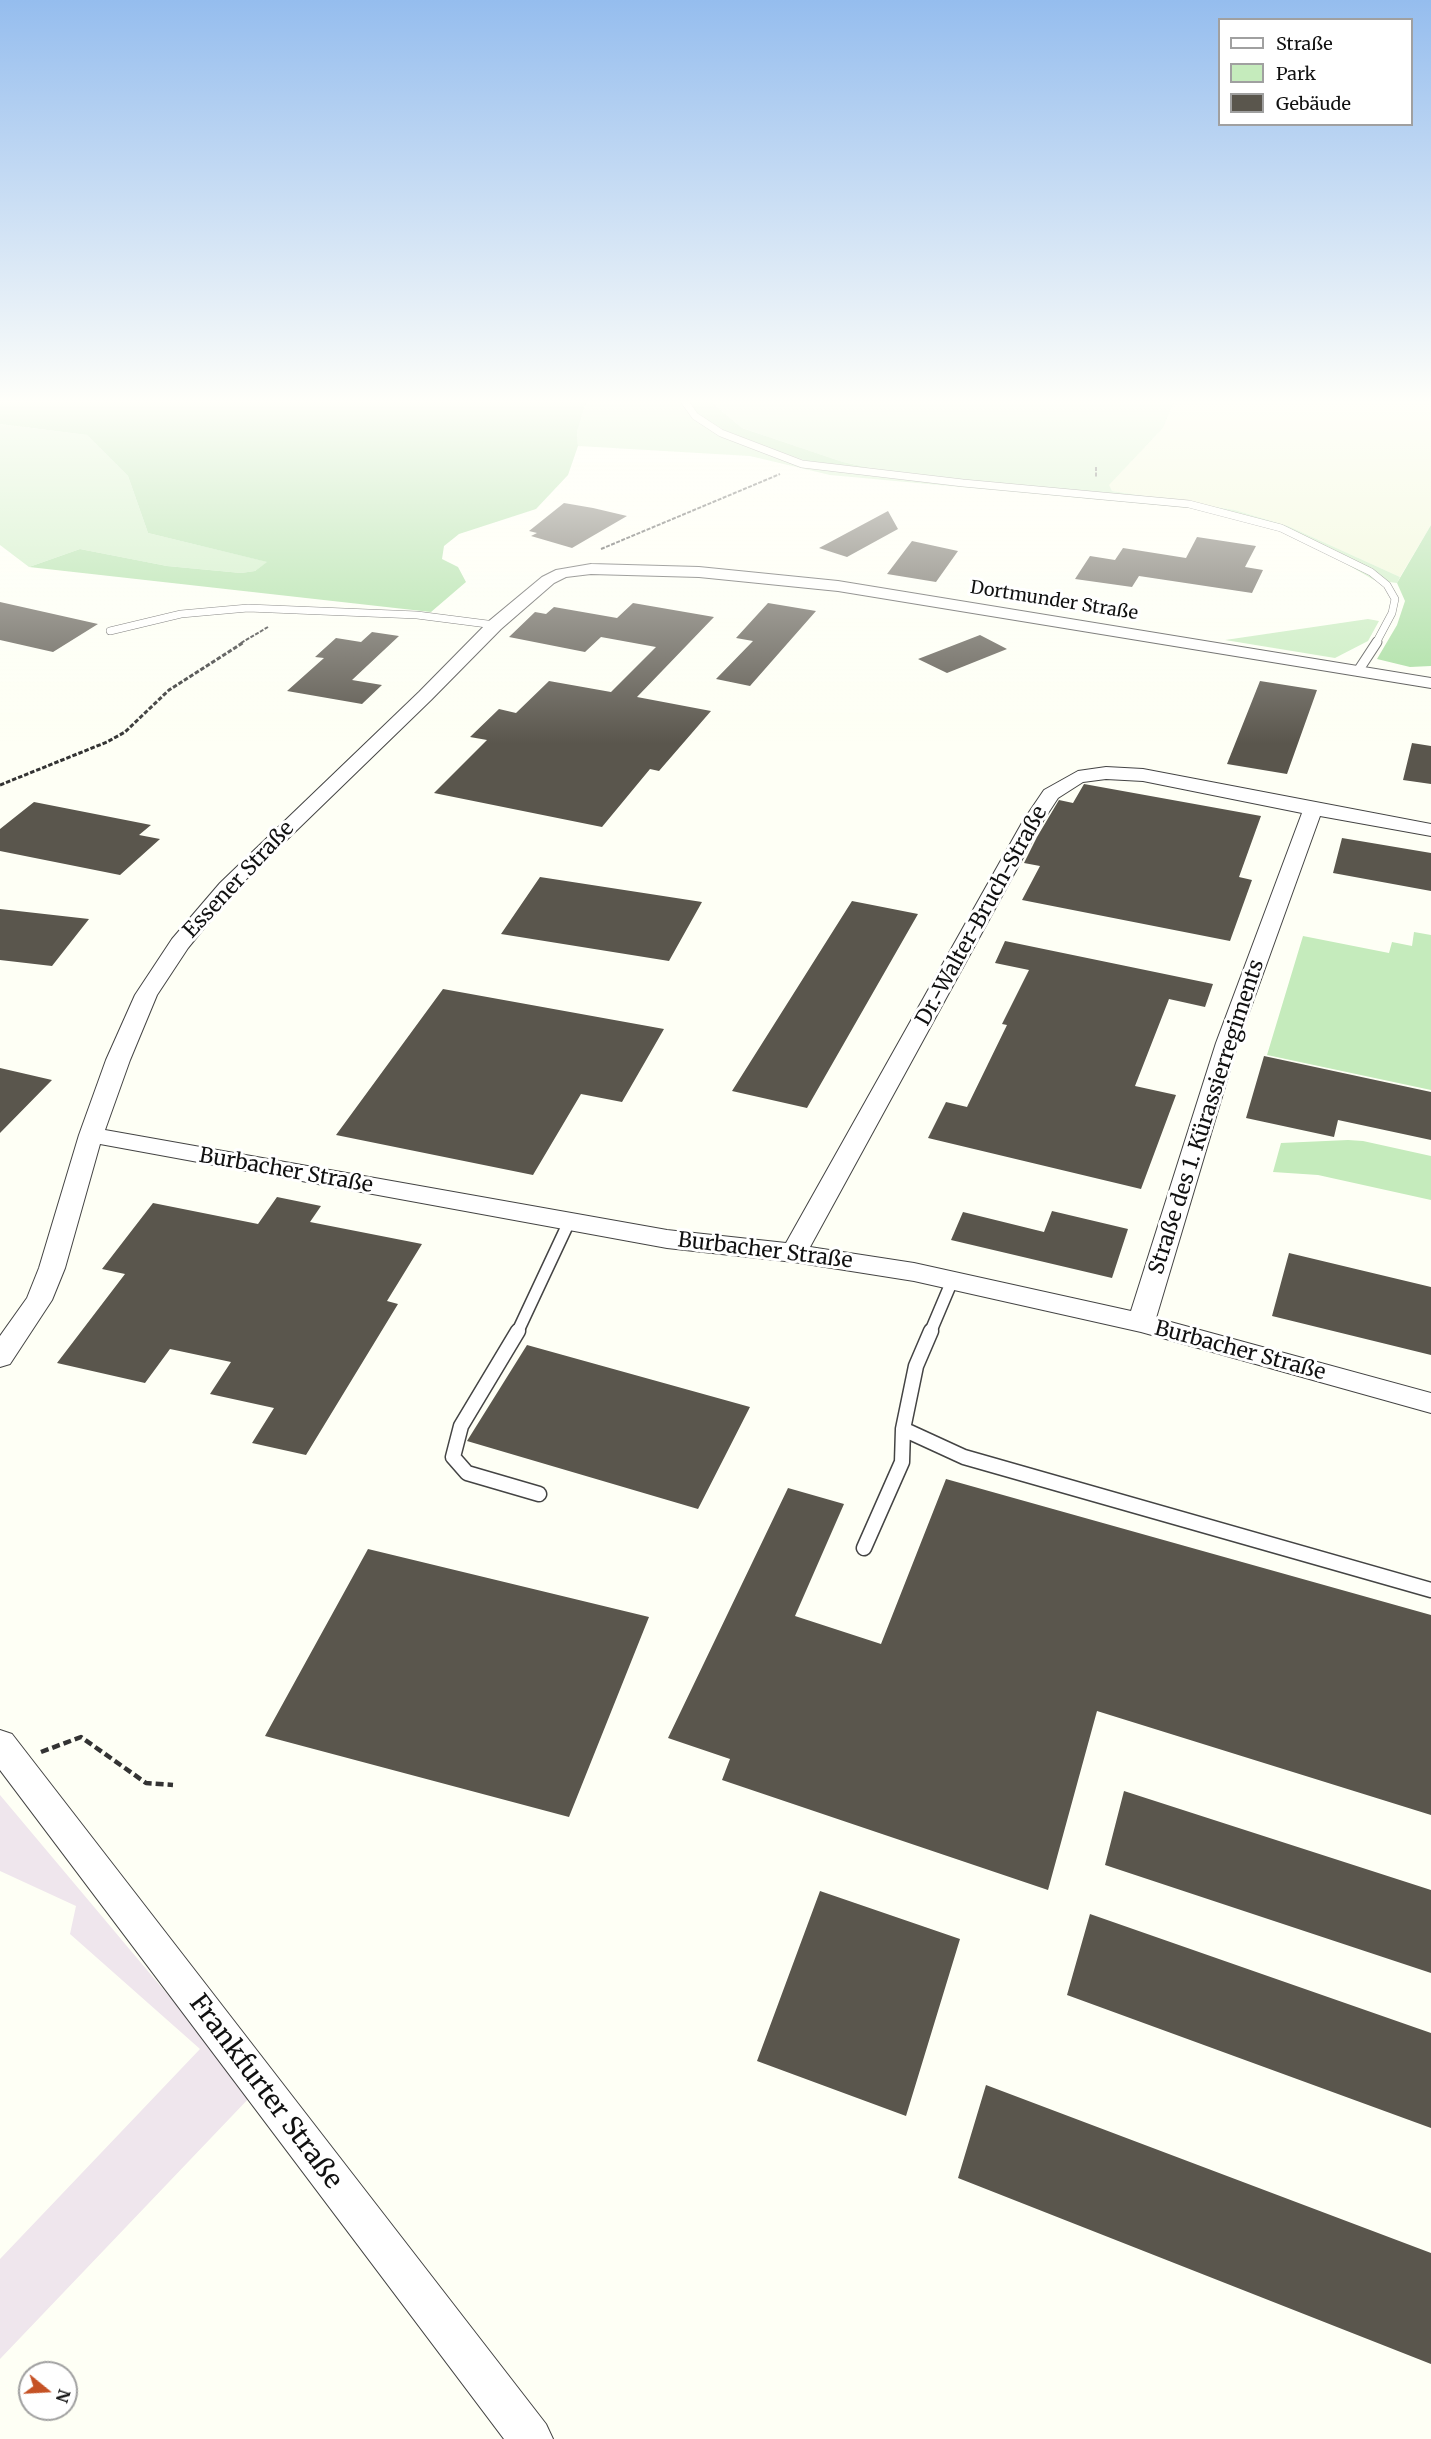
<!DOCTYPE html>
<html>
<head>
<meta charset="utf-8">
<style>
	body { margin:0 }
	#map { position:relative; width:1431px; height:2439px; overflow:hidden; background:#fefff5; font-family:Merriweather,serif }
	canvas { display:block }
	.legend { position:absolute; left:1218px; top:18px; width:195px; height:108px; box-sizing:border-box; background:#fff; border:2px solid #a0a0a0; margin:0; padding:8px 10px; list-style:none; font-size:18px; color:#111 }
	.legend li { display:flex; align-items:center; gap:12px; height:30px }
	.legend b { width:30px; border:2px solid #a0a0a0 }
	.north { position:absolute; left:18px; top:2361px; width:60px; height:60px; box-sizing:border-box; background:#fff; border:2px solid #a0a0a0; border-radius:50%; rotate:108deg; font-size:16px; font-weight:700; line-height:24px; text-align:center; color:#111 }
	.north::after { content:''; display:block; margin:auto; width:21px; height:27px; background:#c55225; clip-path:polygon(50% 0,100% 100%,50% 72%,0 100%) }
</style>
</head>
<body>
<div id="map">
<canvas width="1431" height="2439"></canvas>
<ul class="legend">
<li><b style="height:8px;background:#fff"></b>Straße</li>
<li><b style="height:16px;background:#c5ebbc"></b>Park</li>
<li><b style="height:16px;background:#5a564d"></b>Gebäude</li>
</ul>
<div class="north">N</div>
</div>
<script>
const ctx = document.querySelector('canvas').getContext('2d');
ctx.lineJoin = 'round';
function paint(path, color) { ctx.fillStyle = color; ctx.fill(path, 'evenodd'); }
const toPath = rows => new Path2D(rows.map(r => 'M' + r).join(''));
function trace(path, color, width, dash) { ctx.strokeStyle = color; ctx.lineWidth = width; ctx.lineCap = dash ? 'butt' : 'round'; ctx.setLineDash(dash || []); ctx.stroke(path); }
function write(font, color, halo, rows, align = 'center') {
  ctx.font = font + ' Merriweather,serif'; ctx.lineWidth = 6; ctx.setLineDash([]); ctx.textBaseline = 'middle'; ctx.strokeStyle = halo; ctx.fillStyle = color; for (const [text, x, y, turn = 0] of rows) {
    ctx.save(); ctx.translate(x, y); ctx.rotate((+turn || 0) * Math.PI / 180); ctx.textAlign = isNaN(turn) ? turn : align; if (halo) ctx.strokeText(text, 0, 0); ctx.fillText(text, 0, 0); ctx.restore();
  }
}
paint(toPath([
	[0,1795,252,2095,0,2359,0,2259,200,2049,70,1934,76,1906,0,1871]
]), '#efe6ed');
paint(toPath([
	[1174,402,1431,402,1431,525,1400,577,1288,526,1235,510,1112,491,1108,485,1163,428]
]), '#eef6d3');
paint(toPath([
	[586,402,689,402,810,462,875,469,843,462,742,428,711,402,1174,402,1163,428,1109,485,1112,491,1235,510,1288,526,1400,577,1397,583,1374,580,1324,551,1273,528,1189,508,830,475,750,456,578,446,577,432],
	[0,424,87,435,128,476,148,533,268,562,255,571,241,573,167,566,80,549,29,567,0,545],
	[1368,619,1379,621,1368,641,1335,658,1225,640],
	[1414,932,1431,935,1431,1090,1267,1055,1303,936,1389,953,1392,942,1412,946],
	[1348,1140,1363,1141,1431,1156,1431,1200,1318,1175,1273,1172,1281,1143]
]), '#c5ebbc');
paint(toPath([
	[0,402,586,402,577,432,578,446,568,475,536,509,459,534,444,546,442,559,458,567,466,582,431,612,29,567,80,549,167,566,241,573,255,571,267,562,148,533,128,476,87,435,0,424],
	[689,402,711,402,742,428,843,462,875,469,939,477,879,472,810,462,734,436,699,415],
	[1431,525,1431,666,1410,667,1377,659,1397,625,1405,601,1397,583]
]), '#a3dc9b');
paint(toPath([
	[564,503,593,508,627,516,572,548,531,536,537,533,529,531],
	[888,511,898,529,847,557,819,548],
	[1197,537,1256,546,1245,567,1263,570,1252,593,1139,576,1132,587,1075,579,1090,556,1115,560,1123,548,1186,558],
	[912,541,958,551,936,582,887,574],
	[0,602,98,624,53,652,0,640],
	[633,603,714,617,637,697,711,711,659,771,650,769,602,827,434,793,487,740,470,737,499,709,516,713,549,681,611,692,656,647,601,637,585,652,509,637,535,612,546,614,554,607,617,618],
	[768,603,816,611,750,686,716,679,753,641,736,638],
	[372,632,399,636,352,680,382,685,362,704,287,691,324,658,315,657,336,638,361,642],
	[980,635,1007,649,947,673,918,659],
	[1260,681,1317,690,1287,774,1227,764],
	[1412,743,1431,746,1431,784,1403,780],
	[1084,784,1261,816,1239,877,1252,880,1230,941,1022,900,1040,866,1024,863,1037,837,1059,800,1073,803],
	[34,802,151,825,139,835,160,839,120,875,0,851,0,829],
	[1342,838,1431,853,1431,891,1333,873],
	[540,877,702,902,669,961,501,934],
	[852,901,918,914,807,1108,732,1091],
	[0,909,89,919,52,966,0,960],
	[1005,941,1213,984,1205,1007,1169,999,1135,1086,1176,1095,1141,1189,928,1138,946,1102,967,1107,1007,1025,1002,1024,1029,970,995,963],
	[443,989,664,1029,622,1102,581,1094,533,1175,336,1135],
	[1264,1056,1431,1092,1431,1140,1338,1120,1334,1137,1246,1118],
	[0,1068,52,1080,0,1133],
	[277,1197,321,1206,310,1222,422,1244,387,1301,398,1304,306,1455,252,1443,274,1408,210,1394,231,1362,170,1349,145,1383,57,1363,125,1274,102,1269,153,1203,258,1224],
	[1052,1211,1128,1229,1112,1278,951,1240,963,1212,1044,1232],
	[1289,1253,1431,1287,1431,1355,1272,1316],
	[527,1345,750,1407,698,1509,467,1441],
	[946,1479,1431,1615,1431,1815,1097,1711,1048,1890,722,1780,730,1759,668,1738,788,1488,844,1504,795,1616,881,1644],
	[368,1549,649,1617,569,1817,265,1736],
	[1124,1791,1431,1890,1431,1973,1105,1865],
	[820,1891,960,1939,906,2116,757,2061],
	[1090,1914,1431,2033,1431,2128,1067,1995],
	[986,2085,1431,2253,1431,2364,958,2178]
]), '#5a564d');
const serviceFar3 = toPath([
	[685,402,695,416,721,433,802,464,963,483,1189,504,1281,528,1371,572,1387,585,1395,599,1392,613,1376,643],
	[110,631,181,614,248,608,417,615,495,625]
]);
const serviceFar2 = toPath([
	[1358,671,1377,642]
]);
const serviceFar1 = toPath([
	[517,1333,569,1222],
	[930,1333,952,1281]
]);
const service = toPath([
	[518,1331,461,1426,453,1457,467,1473,539,1494],
	[903,1429,964,1457,1431,1590],
	[864,1548,902,1462,903,1429,916,1366,931,1331]
]);
const minor = toPath([
	[591,564,699,567,838,581,1431,678,1431,688,838,591,699,577,591,574,566,577,554,583,501,629,431,700,234,891,188,948,157,995,130,1060,105,1130,667,1230,786,1243,1023,821,1044,790,1078,771,1106,767,1143,769,1431,824,1431,836,1320,816,1238,1043,1156,1318,1431,1393,1431,1413,1141,1332,914,1281,794,1262,667,1248,100,1144,65,1268,52,1300,10,1364,0,1367,0,1336,27,1298,39,1268,79,1135,106,1060,135,995,172,939,220,883,419,692,489,621,542,577,556,570,591,564],
	[1106,779,1143,781,1302,813,1216,1043,1131,1311,914,1263,810,1247,1043,821,1058,798,1083,782,1106,779],
	[0,1730,12,1734,546,2424,553,2439,504,2439,0,1770,0,1730]
]);
trace(serviceFar3, '#444', 8);
trace(serviceFar2, '#444', 11);
trace(serviceFar1, '#444', 14);
trace(service, '#444', 17);
trace(minor, '#444', 2);
trace(toPath([
	[1096,467,1096,478],
	[601,549,780,474],
	[241,643,268,627]
]), '#333', 2, [4, 1.5]);
trace(toPath([
	[0,785,107,742,125,732,169,690,244,642]
]), '#333', 3, [4.5, 2]);
trace(toPath([
	[41,1752,81,1737,146,1783,173,1785]
]), '#333', 4.5, [8, 4]);
trace(serviceFar3, '#fff', 7);
trace(serviceFar2, '#fff', 9);
trace(serviceFar1, '#fff', 11);
trace(service, '#fff', 14);
paint(minor, '#fff');
const sky = ctx.createLinearGradient(0, 0, 0, 744);
sky.addColorStop(0, '#95bdee');
sky.addColorStop(0.54, '#fffffa');
sky.addColorStop(1, '#fffffa00');
ctx.fillStyle = sky;
ctx.fillRect(0, 0, 1431, 744);
write('18px', '#111', '#fff', [
	["Dortmunder Straße",1054,601,9]
]);
write('21px', '#111', '#fff', [
	["Essener Straße",239,880,-47],
	["Dr.-Walter-Bruch-Straße",982,916,-61],
	["Straße des 1. Kürassierregiments",1207,1117,-72],
	["Burbacher Straße",286,1171,10],
	["Burbacher Straße",765,1251,7],
	["Burbacher Straße",1240,1351,15]
]);
write('26px', '#111', '#fff', [
	["Frankfurter Straße",265,2092,53]
]);
</script>
</body>
</html>
